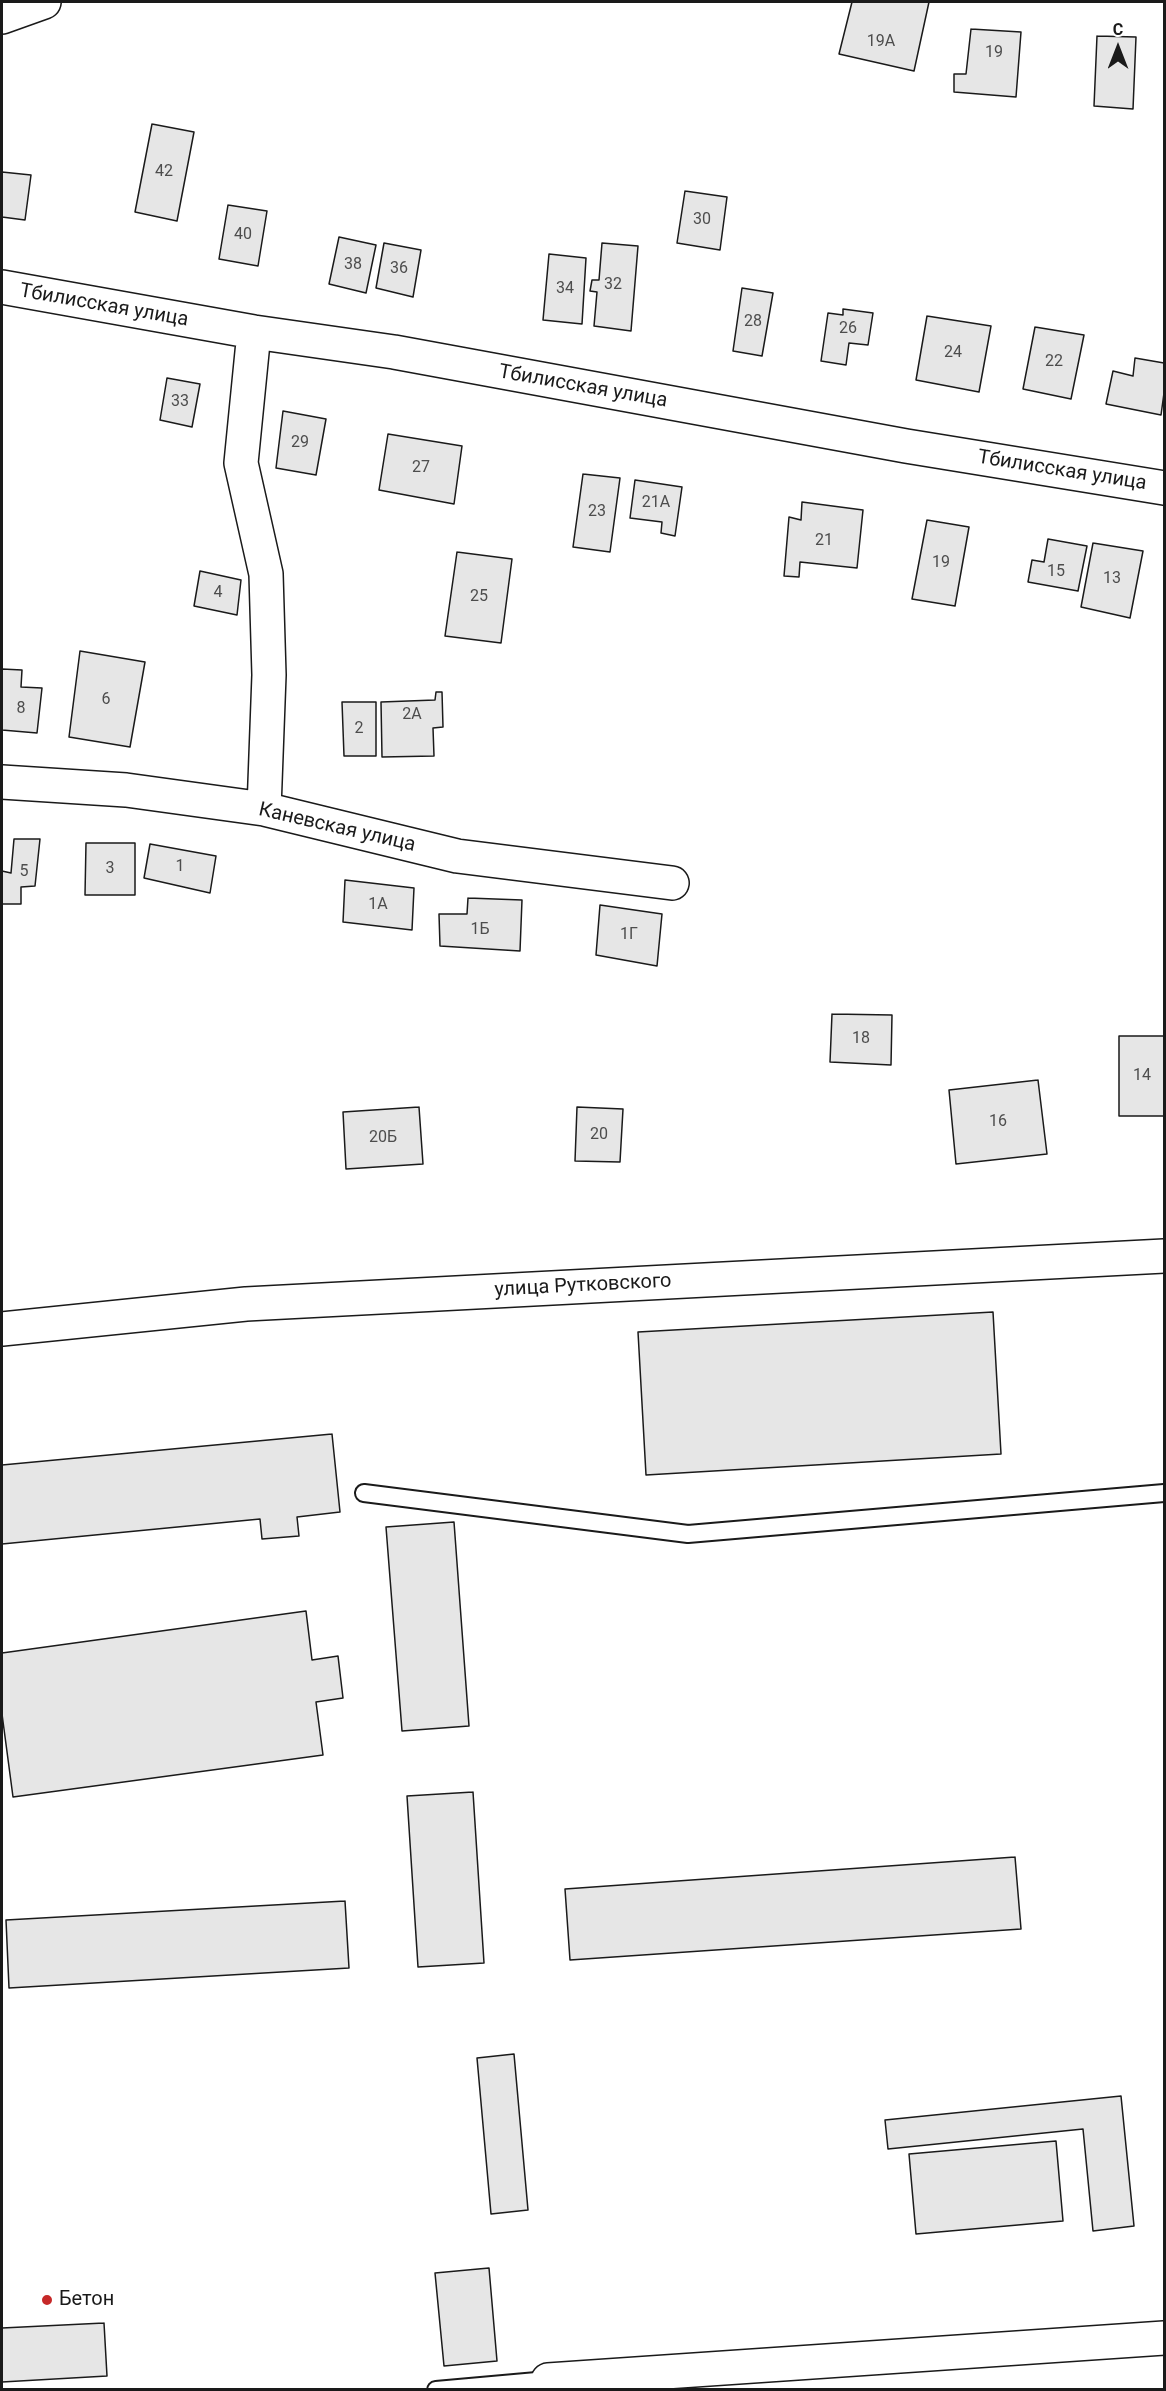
<!DOCTYPE html>
<html>
<head>
<meta charset="utf-8">
<style>
	body { margin:0 }
	#map { position:relative; width:1166px; height:2391px; overflow:hidden; background:#fff; font-family:Roboto,sans-serif }
	canvas { display:block }
	.frame { position:absolute; inset:0; border:3px solid #1a1a1a; pointer-events:none }
	.north { position:absolute; left:1088px; top:18px; width:60px; height:60px; -webkit-text-stroke:4px #fff; paint-order:stroke; rotate:0deg; font-size:16px; font-weight:700; line-height:24px; text-align:center; color:#1a1a1a }
	.north::after { content:''; display:block; margin:auto; width:21px; height:27px; background:#1a1a1a; clip-path:polygon(50% 0,100% 100%,50% 72%,0 100%) }
</style>
</head>
<body>
<div id="map">
<canvas width="1166" height="2391"></canvas>
<div class="frame"></div>
<div class="north">С</div>
</div>
<script>
const ctx = document.querySelector('canvas').getContext('2d');
ctx.lineJoin = 'round';
function paint(path, color) { ctx.fillStyle = color; ctx.fill(path, 'evenodd'); }
const toPath = rows => new Path2D(rows.map(r => 'M' + r).join(''));
function trace(path, color, width, dash) { ctx.strokeStyle = color; ctx.lineWidth = width; ctx.lineCap = dash ? 'butt' : 'round'; ctx.setLineDash(dash || []); ctx.stroke(path); }
function write(font, color, halo, rows, align = 'center') {
  ctx.font = font + ' Roboto,sans-serif'; ctx.lineWidth = 4.5; ctx.setLineDash([]); ctx.textBaseline = 'middle'; ctx.strokeStyle = halo; ctx.fillStyle = color; for (const [text, x, y, turn = 0] of rows) {
    ctx.save(); ctx.translate(x, y); ctx.rotate((+turn || 0) * Math.PI / 180); ctx.textAlign = isNaN(turn) ? turn : align; if (halo) ctx.strokeText(text, 0, 0); ctx.fillText(text, 0, 0); ctx.restore();
  }
}
const building = toPath([
	[852,2,929,2,914,71,839,54,852,2],
	[971,29,1021,32,1016,97,954,92,954,74,966,74,971,29],
	[1097,36,1136,37,1133,109,1094,106,1097,36],
	[152,124,194,132,177,221,135,212,152,124],
	[2,172,31,175,25,220,2,217,2,172],
	[685,191,727,197,720,250,677,243,685,191],
	[228,205,267,211,258,266,219,259,228,205],
	[339,237,376,245,366,293,329,284,339,237],
	[384,243,421,250,413,297,376,288,384,243],
	[602,243,638,246,631,331,594,326,597,292,590,291,592,280,599,280,602,243],
	[549,254,586,258,582,324,543,320,549,254],
	[742,288,773,293,762,356,733,351,742,288],
	[843,309,873,313,868,345,849,343,846,365,821,361,828,313,843,315,843,309],
	[927,316,991,326,979,392,916,380,927,316],
	[1035,327,1084,335,1071,399,1023,389,1035,327],
	[1135,358,1164,363,1164,393,1161,415,1106,404,1113,371,1133,376,1135,358],
	[167,378,200,384,192,427,160,420,167,378],
	[283,411,326,419,316,475,276,468,283,411],
	[388,434,462,446,454,504,379,490,388,434],
	[583,474,620,478,610,552,573,547,583,474],
	[635,480,682,487,675,536,661,533,662,522,630,518,635,480],
	[802,502,863,510,857,568,800,562,799,577,784,576,789,517,801,520,802,502],
	[927,520,969,527,955,606,912,599,927,520],
	[1048,539,1087,546,1078,591,1028,582,1032,560,1044,562,1048,539],
	[1093,543,1143,551,1130,618,1081,607,1093,543],
	[457,552,512,559,501,643,445,636,457,552],
	[200,571,241,580,237,615,194,606,200,571],
	[80,651,145,662,130,747,69,737,80,651],
	[2,669,22,670,21,687,42,688,37,733,2,730,2,669],
	[436,692,442,692,443,727,433,728,434,756,382,757,381,702,435,700,436,692],
	[342,702,376,702,376,756,344,756,342,702],
	[14,839,40,839,35,886,21,887,21,904,2,904,2,871,11,873,14,839],
	[86,843,135,843,135,895,85,895,86,843],
	[150,844,216,856,210,893,144,878,150,844],
	[345,880,414,888,412,930,343,922,345,880],
	[468,898,522,900,520,951,440,946,439,914,467,914,468,898],
	[600,905,662,914,657,966,596,955,600,905],
	[832,1014,892,1015,891,1065,830,1062,832,1014],
	[1119,1036,1164,1036,1164,1116,1119,1116,1119,1036],
	[1038,1080,1047,1154,956,1164,949,1090,1038,1080],
	[419,1107,423,1164,346,1169,343,1112,419,1107],
	[577,1107,623,1109,620,1162,575,1161,577,1107],
	[993,1312,1001,1454,646,1475,638,1332,993,1312],
	[332,1434,340,1512,297,1517,299,1536,262,1539,260,1519,2,1544,2,1465,332,1434],
	[454,1522,469,1726,402,1731,386,1527,454,1522],
	[306,1611,312,1660,338,1656,343,1698,316,1702,323,1755,13,1797,2,1714,2,1653,306,1611],
	[473,1792,484,1963,418,1967,407,1796,473,1792],
	[1015,1857,1021,1929,570,1960,565,1889,1015,1857],
	[345,1901,349,1968,9,1988,6,1920,345,1901],
	[514,2054,528,2210,491,2214,477,2058,514,2054],
	[1121,2096,1134,2226,1093,2231,1083,2129,888,2149,885,2120,1121,2096],
	[1056,2141,1063,2221,916,2234,909,2154,1056,2141],
	[489,2268,497,2361,444,2366,435,2273,489,2268],
	[104,2323,107,2376,2,2382,2,2328,104,2323]
]);
paint(building, '#e6e6e6');
trace(building, '#1a1a1a', 1.5);
const service = toPath([
	[364,1493,688,1534,1164,1493],
	[436,2390,548,2380]
]);
const minor = toPath([
	[2,17,44,2],
	[2,287,254,332,394,352,906,446,1164,488],
	[254,332,241,463,266,574,269,675,264,809],
	[2,782,126,790,264,809,457,856,672,883],
	[2,1329,246,1304,1164,1256],
	[548,2380,1164,2338]
]);
trace(service, '#1a1a1a', 20);
trace(minor, '#1a1a1a', 36);
trace(service, '#fff', 16);
trace(minor, '#fff', 33);
for (const [x, y, r, color] of [
	[47,2300,6,"#c62828"]
]) { const dot = new Path2D(); dot.arc(x, y, r, 0, 2 * Math.PI); ctx.fillStyle = color; ctx.fill(dot); trace(dot, '#fff', 2); }
write('16px', '#4d4d4d', null, [
	["19А",881,42],
	["19",994,53],
	["42",164,172],
	["30",702,220],
	["40",243,235],
	["38",353,265],
	["36",399,269],
	["32",613,285],
	["34",565,289],
	["28",753,322],
	["26",848,329],
	["24",953,353],
	["22",1054,362],
	["33",180,402],
	["29",300,443],
	["27",421,468],
	["21А",656,503],
	["23",597,512],
	["21",824,541],
	["19",941,563],
	["15",1056,572],
	["13",1112,579],
	["4",218,593],
	["25",479,597],
	["6",106,700],
	["8",21,709],
	["2А",412,715],
	["2",359,729],
	["1",180,867],
	["3",110,869],
	["5",24,872],
	["1А",378,905],
	["1Б",480,930],
	["1Г",629,935],
	["18",861,1039],
	["14",1142,1076],
	["16",998,1122],
	["20",599,1135],
	["20Б",383,1138]
]);
write('20px', '#1a1a1a', '#fff', [
	["Тбилисская улица",104,306,10],
	["Тбилисская улица",583,387,10],
	["Тбилисская улица",1062,471,9],
	["Каневская улица",337,828,13],
	["улица Рутковского",583,1286,-3]
]);
write('20px', '#1a1a1a', '#fff', [
	["Бетон",59,2300]
], 'left');
</script>
</body>
</html>
